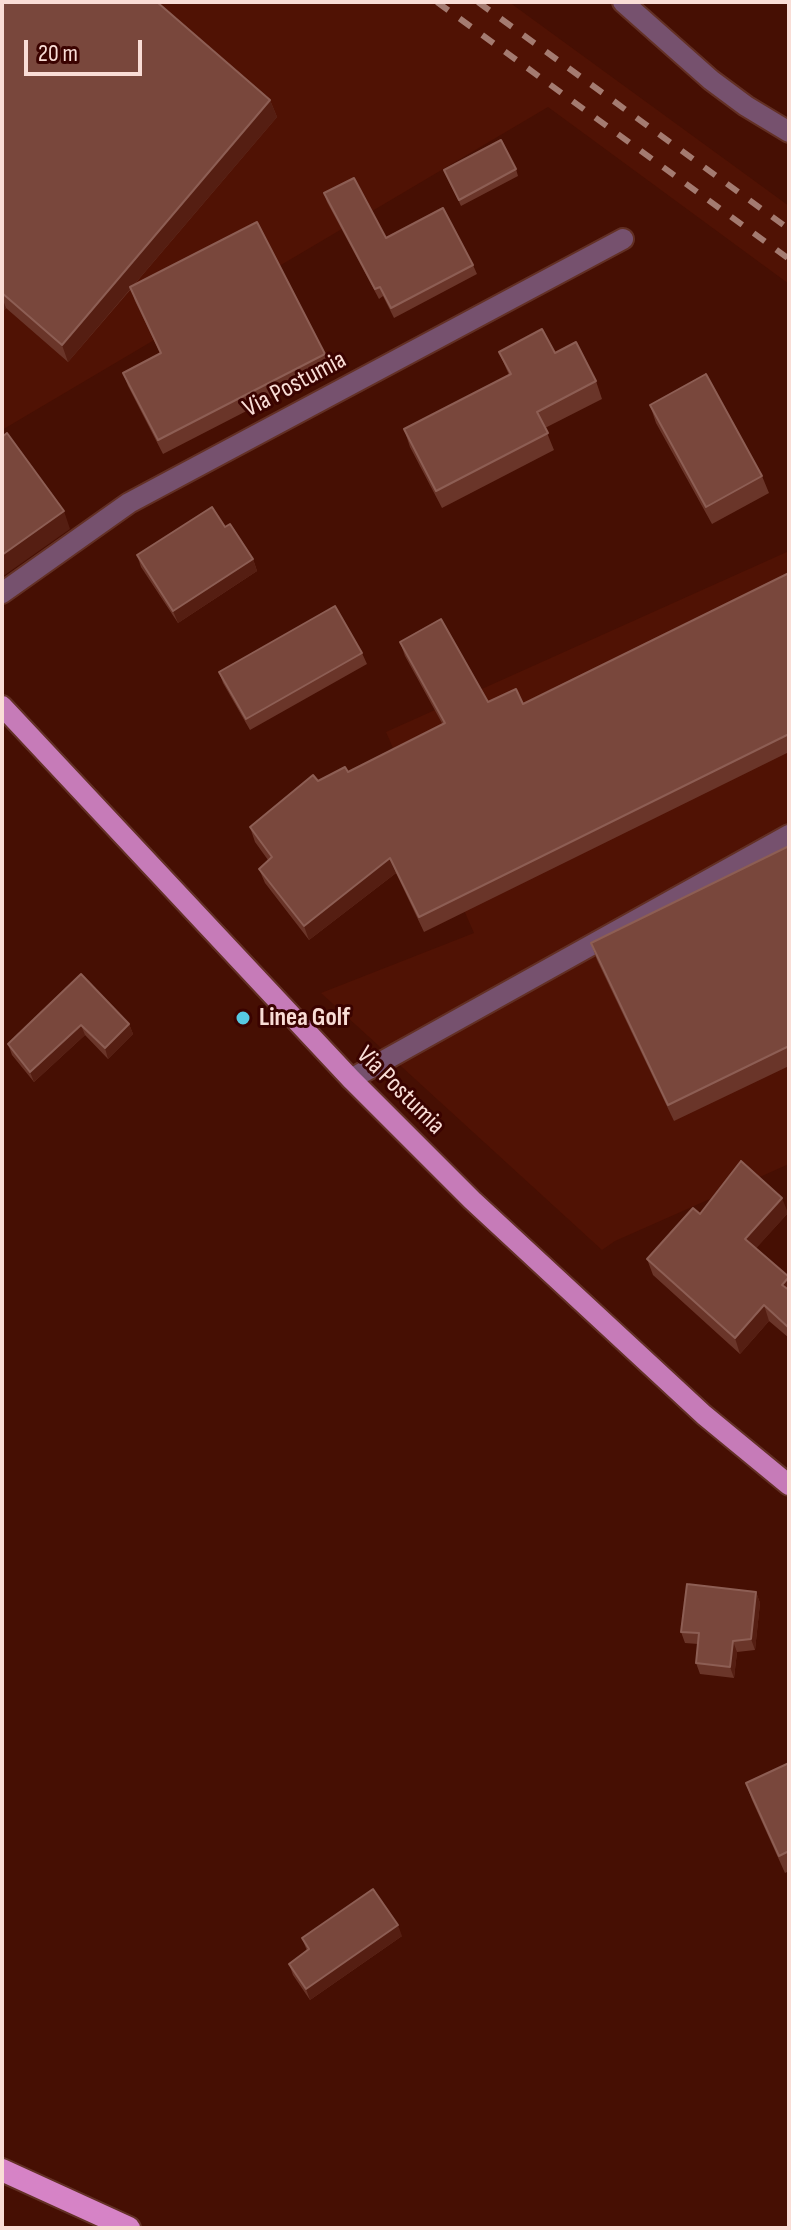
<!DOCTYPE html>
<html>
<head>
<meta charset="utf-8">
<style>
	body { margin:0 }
	#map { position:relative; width:791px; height:2230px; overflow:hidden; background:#460f03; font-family:"Sofia Sans Condensed",sans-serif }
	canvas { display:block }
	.frame { position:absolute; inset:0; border:4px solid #f9ddd6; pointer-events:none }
	.scale { position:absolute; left:24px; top:40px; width:118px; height:36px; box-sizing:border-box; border:4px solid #f9ddd6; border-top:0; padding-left:10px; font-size:24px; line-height:28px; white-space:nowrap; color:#f9ddd6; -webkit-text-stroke:6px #3a0300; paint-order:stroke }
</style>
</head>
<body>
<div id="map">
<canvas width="791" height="2230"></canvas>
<div class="frame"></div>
<div class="scale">20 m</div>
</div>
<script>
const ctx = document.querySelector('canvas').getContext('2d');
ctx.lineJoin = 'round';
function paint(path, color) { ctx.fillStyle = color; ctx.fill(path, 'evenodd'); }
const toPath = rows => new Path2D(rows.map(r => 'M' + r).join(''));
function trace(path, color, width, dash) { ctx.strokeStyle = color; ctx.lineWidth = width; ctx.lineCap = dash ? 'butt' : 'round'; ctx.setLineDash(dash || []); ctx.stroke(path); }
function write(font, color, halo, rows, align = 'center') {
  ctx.font = font + ' "Sofia Sans Condensed",sans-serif'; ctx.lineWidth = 6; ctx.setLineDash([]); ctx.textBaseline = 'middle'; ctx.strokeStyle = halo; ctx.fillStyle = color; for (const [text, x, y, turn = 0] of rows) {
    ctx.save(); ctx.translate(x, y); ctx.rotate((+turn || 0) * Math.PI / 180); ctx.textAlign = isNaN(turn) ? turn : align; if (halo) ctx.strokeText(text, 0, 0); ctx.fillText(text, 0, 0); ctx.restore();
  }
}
paint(toPath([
	[2,2,509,2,789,206,789,284,548,107,2,430],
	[789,551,789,1164,615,1241,602,1250,321,993,474,933,386,732]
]), '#501204');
const service = toPath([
	[351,1079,789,835]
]);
const minor = toPath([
	[623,2,711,80,746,106,789,132],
	[2,593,129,503,623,239]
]);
const primary = toPath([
	[2,706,351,1079,472,1200,704,1415,789,1485]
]);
const trunk = toPath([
	[2,2170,129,2228]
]);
trace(service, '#633025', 24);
trace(minor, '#633025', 24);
trace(primary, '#633025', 24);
trace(trunk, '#633025', 26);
trace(service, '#76516e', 20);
trace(minor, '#76516e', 20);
trace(primary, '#c67bb8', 20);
trace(trunk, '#d683c6', 22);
trace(toPath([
	[437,2,789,259],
	[478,2,789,229]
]), '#a47b71', 6, [14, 14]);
paint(toPath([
	[2,2,270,100,277,117,133,286,325,354,330,368,163,454,128,386,123,373,160,353,135,301,131,289,68,362,6,308,2,313],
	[516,169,518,176,461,206,444,170],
	[324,193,386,238,473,265,477,274,394,318,383,296,379,299,327,202],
	[499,352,555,353,596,381,602,399,545,428,554,450,442,508,410,447,404,429,509,375],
	[650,405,762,476,769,493,712,524,656,423],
	[225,527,253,559,257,571,178,623,141,567,137,555],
	[789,573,789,752,424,932,396,873,309,940,265,883,259,869,268,860,255,842,250,827,318,781,348,772,443,725,405,656,400,642,488,702,523,704],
	[362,653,367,664,250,730,223,683,219,672],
	[789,846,789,1066,674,1121,597,960,591,943],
	[81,974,129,1024,133,1034,108,1059,85,1035,34,1082,12,1055,8,1044],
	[788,1213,756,1248,789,1278,789,1338,769,1321,740,1354,653,1275,647,1259,700,1214],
	[756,1592,760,1603,755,1650,737,1652,734,1678,700,1674,696,1663,698,1644,685,1643,681,1632],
	[789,1763,789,1871,785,1873,752,1800,746,1783],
	[402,1936,310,2000,293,1975,289,1964,307,1951,302,1938]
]), '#6a3529');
paint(toPath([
	[270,100,277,117,68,362,62,345],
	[2,297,6,308,2,313],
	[64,511,70,529,2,577,2,555],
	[253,559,257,571,178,623,173,611],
	[390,858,396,873,309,940,304,926],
	[129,1024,133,1034,108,1059,105,1048],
	[81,1025,85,1035,34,1082,30,1072],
	[782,1198,788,1213,751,1254,745,1239],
	[789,1277,789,1299,782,1285],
	[764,1305,769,1321,740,1354,735,1338],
	[756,1592,760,1603,755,1650,751,1639],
	[733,1641,737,1652,734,1678,730,1667],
	[398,1925,402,1936,310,2000,306,1989]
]), '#551e12');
const building = toPath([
	[2,2,157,2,270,100,62,345,2,293,2,2],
	[501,140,516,169,459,200,444,170,501,140],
	[354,178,386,238,443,208,473,265,391,308,380,287,375,289,324,193,354,178],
	[257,222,325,354,158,440,123,373,161,353,130,287,257,222],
	[542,329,555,353,576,342,596,381,537,412,548,433,436,491,404,429,511,374,499,352,542,329],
	[706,374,762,476,706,507,650,405,706,374],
	[7,433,64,511,2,555,2,437,7,433],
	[212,507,225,527,230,524,253,559,173,611,137,555,212,507],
	[789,573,789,734,419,917,390,858,304,926,259,869,272,857,250,827,313,775,318,781,345,767,348,772,445,723,400,642,441,619,488,702,516,689,523,704,789,573],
	[335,606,362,653,246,719,219,672,335,606],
	[789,846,789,1046,668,1105,591,943,789,846],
	[81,974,129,1024,105,1048,81,1025,30,1072,8,1044,81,974],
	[741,1161,782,1198,745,1239,789,1277,782,1285,789,1290,789,1328,764,1305,735,1338,647,1259,693,1208,700,1214,741,1161],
	[687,1584,756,1592,751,1639,733,1641,730,1667,696,1663,699,1633,681,1632,687,1584],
	[789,1763,789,1851,779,1856,746,1783,789,1763],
	[373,1889,398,1925,306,1989,289,1964,309,1949,302,1938,373,1889]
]);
paint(building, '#79473c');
trace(building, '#8d5e54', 2);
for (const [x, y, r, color] of [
	[243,1018,8,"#57c9e2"]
]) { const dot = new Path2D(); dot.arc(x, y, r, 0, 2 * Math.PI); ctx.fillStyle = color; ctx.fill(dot); trace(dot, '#3a0300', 3); }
write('26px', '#f9ddd6', '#3a0300', [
	["Via Postumia",295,385,-28],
	["Via Postumia",400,1091,45]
]);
write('bold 26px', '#f9ddd6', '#3a0300', [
	["Linea Golf",259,1018]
], 'left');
</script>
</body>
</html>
